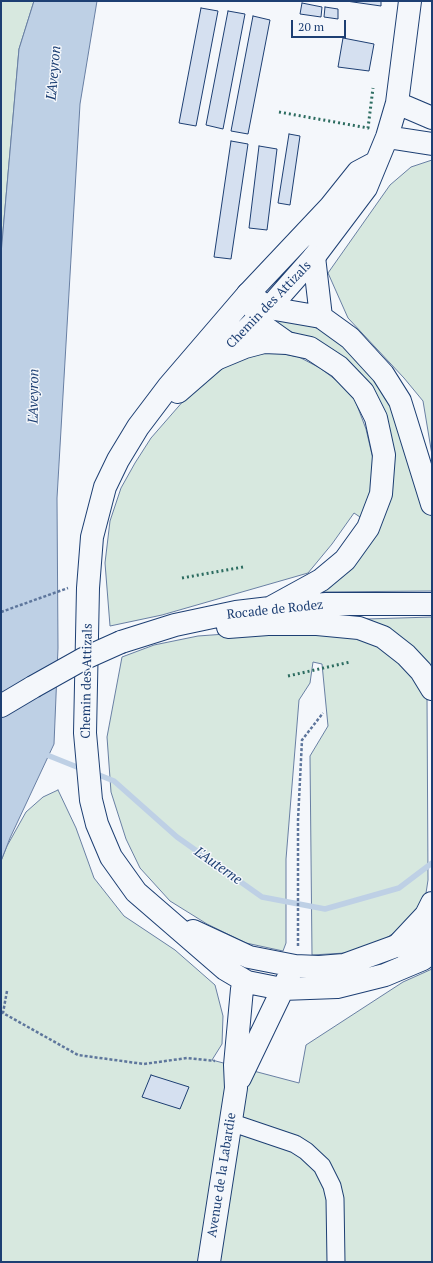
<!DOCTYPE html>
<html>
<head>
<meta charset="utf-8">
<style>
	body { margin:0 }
	#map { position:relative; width:433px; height:1263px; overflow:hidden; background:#f4f7fb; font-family:"PT Serif",serif }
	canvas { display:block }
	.frame { position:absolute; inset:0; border:2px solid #1d3f73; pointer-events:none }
	.scale { position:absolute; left:291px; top:20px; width:55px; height:18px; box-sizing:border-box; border:2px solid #1d3f73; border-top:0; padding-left:5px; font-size:12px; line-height:14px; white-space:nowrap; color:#1d3f73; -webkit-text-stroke:3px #f4f7fb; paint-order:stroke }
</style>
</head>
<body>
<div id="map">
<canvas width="433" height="1263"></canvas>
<div class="frame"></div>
<div class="scale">20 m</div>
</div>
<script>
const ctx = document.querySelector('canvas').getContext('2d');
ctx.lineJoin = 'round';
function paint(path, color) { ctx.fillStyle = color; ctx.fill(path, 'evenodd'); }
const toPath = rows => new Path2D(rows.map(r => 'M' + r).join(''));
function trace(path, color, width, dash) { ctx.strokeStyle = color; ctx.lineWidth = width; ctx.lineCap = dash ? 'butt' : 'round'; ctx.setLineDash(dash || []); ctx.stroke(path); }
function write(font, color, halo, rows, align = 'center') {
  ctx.font = font + ' "PT Serif",serif'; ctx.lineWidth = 3; ctx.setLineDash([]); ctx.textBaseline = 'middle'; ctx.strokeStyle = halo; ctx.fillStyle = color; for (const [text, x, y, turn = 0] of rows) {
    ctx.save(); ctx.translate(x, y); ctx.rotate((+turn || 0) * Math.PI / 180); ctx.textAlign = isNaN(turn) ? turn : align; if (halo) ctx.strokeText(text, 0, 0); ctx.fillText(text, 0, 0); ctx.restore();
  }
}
const green = toPath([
	[1,1,34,1,19,49,1,254,1,1],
	[432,160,432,455,423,401,404,378,348,318,328,273,390,185,411,167,432,160],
	[272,318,305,323,323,331,358,357,388,397,427,509,432,517,432,591,320,592,353,564,391,456,330,350,275,324,272,318],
	[279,353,299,357,320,368,340,383,355,400,366,429,373,459,371,490,363,519,354,513,332,544,308,573,162,615,110,626,105,563,110,521,121,488,135,463,151,438,185,399,215,373,231,362,253,354,279,353],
	[432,617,432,675,387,627,367,619,432,617],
	[281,630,358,637,376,643,398,660,427,696,428,880,423,913,379,943,345,953,312,955,310,756,328,726,322,664,313,662,310,683,299,700,286,859,286,943,283,951,246,943,207,924,170,901,140,868,126,839,111,792,107,737,122,657,154,645,198,636,281,630],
	[58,790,76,828,94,878,124,916,175,950,215,985,223,1016,222,1044,212,1060,299,1083,306,1045,403,982,432,969,432,1262,1,1262,1,861,7,846,26,812,43,797,58,790]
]);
paint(green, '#d7e8df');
trace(green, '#687fa3', 1);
const water = toPath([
	[34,1,97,1,80,104,57,498,58,648,54,744,10,838,1,861,1,254,19,49,34,1]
]);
paint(water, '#bed0e5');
trace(water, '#687fa3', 1);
trace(toPath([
	[42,753,82,769],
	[94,773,114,781,177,837,262,897,325,909,399,888,432,863]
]), '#bed0e5', 5.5);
const building = toPath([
	[346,1,381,1,381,6,346,1],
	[302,3,322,7,321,17,300,14,302,3],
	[325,7,338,9,338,19,324,17,325,7],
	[201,8,218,11,196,126,179,123,201,8],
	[228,11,245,14,223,129,206,125,228,11],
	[253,16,270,20,248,134,231,131,253,16],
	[343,38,374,44,369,71,338,67,343,38],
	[289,134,300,136,290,205,278,203,289,134],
	[231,141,248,144,231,259,214,257,231,141],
	[259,146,277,149,267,230,249,228,259,146],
	[151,1075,189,1087,180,1109,142,1097,151,1075]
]);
paint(building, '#d5e0f0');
trace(building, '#1d3f73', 1);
const street = toPath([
	[230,1122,295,1144,306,1151,322,1166,332,1186,335,1199,336,1262]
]);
const secondary = toPath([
	[397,103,432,118],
	[387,137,432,144],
	[375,163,358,172,330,207,248,294,169,386,138,427,118,460,105,487,92,537,88,588,85,733,91,800,97,824,111,857,136,892,225,969,247,982,282,989,337,987,385,975,423,959],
	[178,392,216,359,269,308,314,257,366,188,387,137,397,103,410,1],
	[193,931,249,957,295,966,319,967,344,965,432,933],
	[240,1078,289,976],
	[209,1262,236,1088,235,1065,242,989,247,982]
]);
const primary = toPath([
	[314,257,321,317],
	[248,294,269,308,321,317,350,338,383,374,400,401,432,504],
	[405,966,419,954,432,947]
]);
const highway = toPath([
	[248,294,258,317,266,328,287,343],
	[216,359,245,347,264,342,287,343,310,348,339,367,363,392,376,418,384,455,381,494,368,528,345,560,321,580,270,608],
	[228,627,268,624,317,624,359,628,383,637,406,655,421,671,432,689],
	[121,642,175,625,236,612,270,608,326,604,432,604],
	[1,706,33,687],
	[397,946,426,915,432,903]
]);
trace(street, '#1d3f73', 19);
trace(secondary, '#1d3f73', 24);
trace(primary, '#1d3f73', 24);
trace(highway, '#1d3f73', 24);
trace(toPath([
	[1,612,68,588],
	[298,946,298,820,302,740,323,713],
	[7,991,3,1013,78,1055,144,1064,187,1058,215,1061]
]), '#5e769c', 2.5, [3, 2]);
trace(street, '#f4f7fb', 17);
trace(secondary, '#f4f7fb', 22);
trace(primary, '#f4f7fb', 22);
trace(highway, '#f4f7fb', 22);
const highwayBridge = toPath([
	[33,687,83,659,121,642]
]);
trace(highwayBridge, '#1d3f73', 24, []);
trace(highwayBridge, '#f4f7fb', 22);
trace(toPath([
	[279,112,368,128,373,88],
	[182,578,243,567],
	[288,676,350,662]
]), '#2c6c60', 3, [2, 3]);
write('13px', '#1d3f73', '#f4f7fb', [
	["Chemin des Attizals",269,305,-46],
	["Rocade de Rodez",275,610,-6],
	["Chemin des Attizals",87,681,-89],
	["Avenue de la Labardie",222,1175,-81]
]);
write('italic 14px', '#1d3f73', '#f4f7fb', [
	["L'Aveyron",54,73,-85],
	["L'Aveyron",34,396,-89],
	["L'Auterne",218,866,35]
]);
</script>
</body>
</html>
